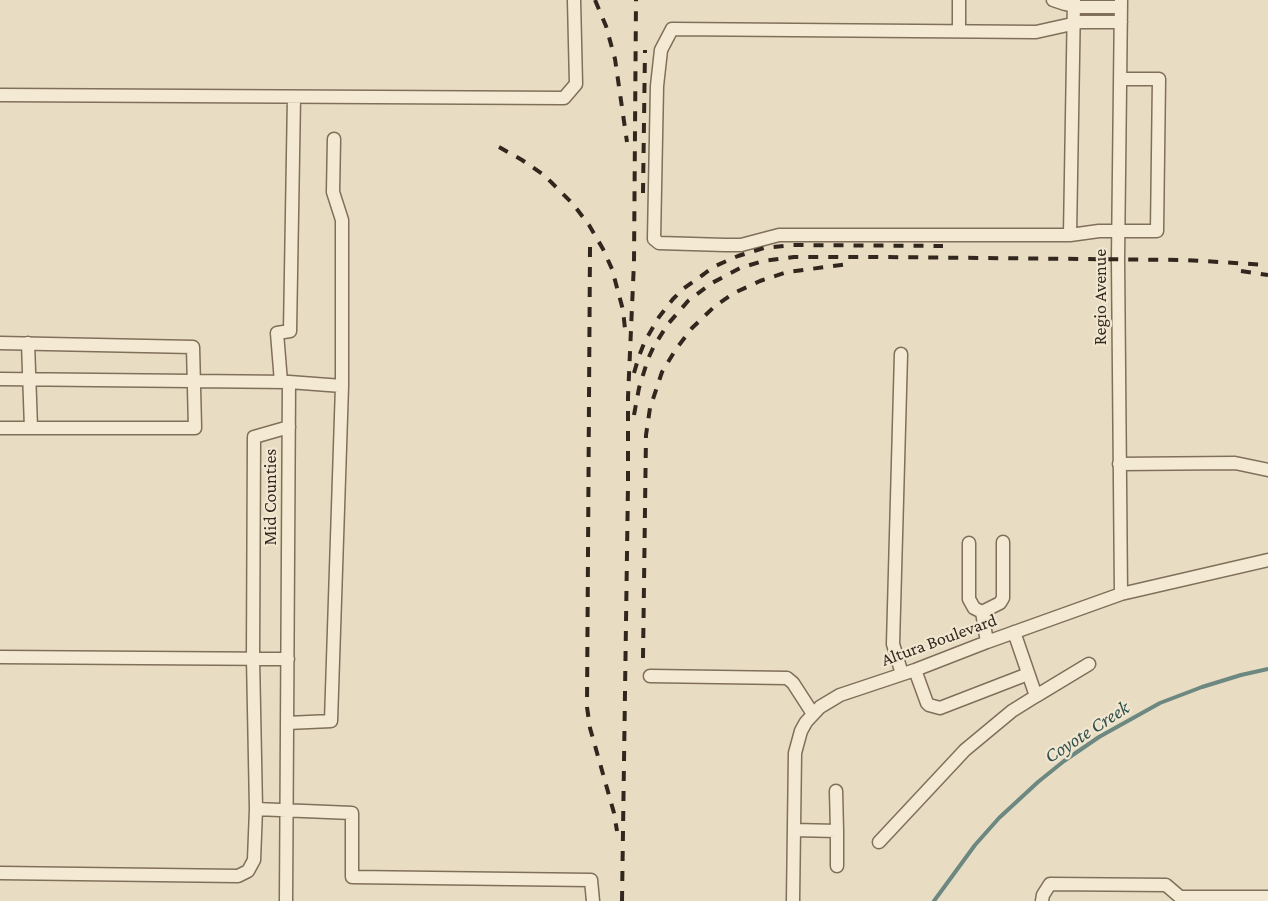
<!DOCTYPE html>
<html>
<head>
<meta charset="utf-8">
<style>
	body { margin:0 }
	canvas { display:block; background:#e8ddc2 }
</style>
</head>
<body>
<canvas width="1268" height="901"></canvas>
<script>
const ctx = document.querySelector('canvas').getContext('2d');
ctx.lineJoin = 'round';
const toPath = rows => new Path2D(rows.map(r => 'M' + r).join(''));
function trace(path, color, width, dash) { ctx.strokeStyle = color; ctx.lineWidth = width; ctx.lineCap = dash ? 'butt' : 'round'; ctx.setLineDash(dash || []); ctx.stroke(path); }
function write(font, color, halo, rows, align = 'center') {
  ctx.font = font + ' "Crimson Pro",serif'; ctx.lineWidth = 4.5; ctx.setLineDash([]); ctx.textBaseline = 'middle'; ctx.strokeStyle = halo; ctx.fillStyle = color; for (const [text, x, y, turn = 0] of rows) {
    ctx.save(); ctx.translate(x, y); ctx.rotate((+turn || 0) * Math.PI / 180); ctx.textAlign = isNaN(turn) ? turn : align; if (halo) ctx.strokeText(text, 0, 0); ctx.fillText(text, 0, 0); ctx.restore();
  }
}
trace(toPath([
	[934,901,975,845,999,818,1038,782,1064,761,1099,737,1160,703,1202,687,1241,675,1268,669]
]), '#6c8881', 4);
const minor = toPath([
	[959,0,959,31],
	[1053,0,1065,4,1079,7,1121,7],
	[1121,79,1159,79,1157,231,1099,231,1070,235,779,235,741,245,725,245,659,243,654,239,657,86,661,50,672,29,1036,32,1081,22,1121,22],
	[0,95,564,98,576,84,574,0],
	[334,139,333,192,342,220,342,386],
	[1070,235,1074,0],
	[0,343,193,347,195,428,0,428],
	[28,343,31,428],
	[901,354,893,644,902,674],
	[0,379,289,382,286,901],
	[281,382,277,333,290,331,294,97],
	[1119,464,1235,463,1268,470],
	[969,543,969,599,974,608,982,612,987,642],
	[1121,594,1118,259,1121,0],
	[982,612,1000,603,1003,598,1003,542],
	[0,657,288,659],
	[915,670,927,703,929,705,940,708,1028,674],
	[650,676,787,678,793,683,813,714],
	[1036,696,1089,664],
	[287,723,331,721,342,386,289,382],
	[836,791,837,831],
	[256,809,253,658,254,437,289,427],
	[794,830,837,831,837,866],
	[879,842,965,750,1012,711,1036,696,1014,632],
	[0,873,238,876,248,871,254,860,256,809,352,813,352,877,591,880,593,901],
	[793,901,795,753,801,731,806,722,820,707,840,695,915,670,987,642,1121,594,1268,560],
	[1042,901,1043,895,1050,884,1166,885,1180,897,1268,897]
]);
trace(minor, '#806f5b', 15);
trace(minor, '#f4ead4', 12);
trace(toPath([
	[595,0,606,26,615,59,627,142],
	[499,147,522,160,544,175,573,204,589,225,603,249,612,269,623,310,625,329],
	[643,193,645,50],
	[590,247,587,707,590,728,614,813,617,831],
	[1241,271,1268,275],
	[634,373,639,356,645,341,659,317,673,299,683,289,704,274,713,267,738,256,764,248,793,245,943,246],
	[634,415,639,388,648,359,654,346,668,324,688,301,712,283,740,268,763,261,794,257,881,257,1186,260,1268,265],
	[643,658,646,435,650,408,662,372,676,349,692,328,715,306,734,293,760,281,787,272,849,264],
	[622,901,628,484,628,397,634,262,636,0]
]), '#32271e', 4, [10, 10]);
write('18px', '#32271e', '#f1e7d1', [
	["Regio Avenue",1100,297,-90],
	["Mid Counties",270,497,-90],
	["Altura Boulevard",939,640,-20]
]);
write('italic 20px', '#2f504d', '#f1e7d1', [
	["Coyote Creek",1087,732,-33]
]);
</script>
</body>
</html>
